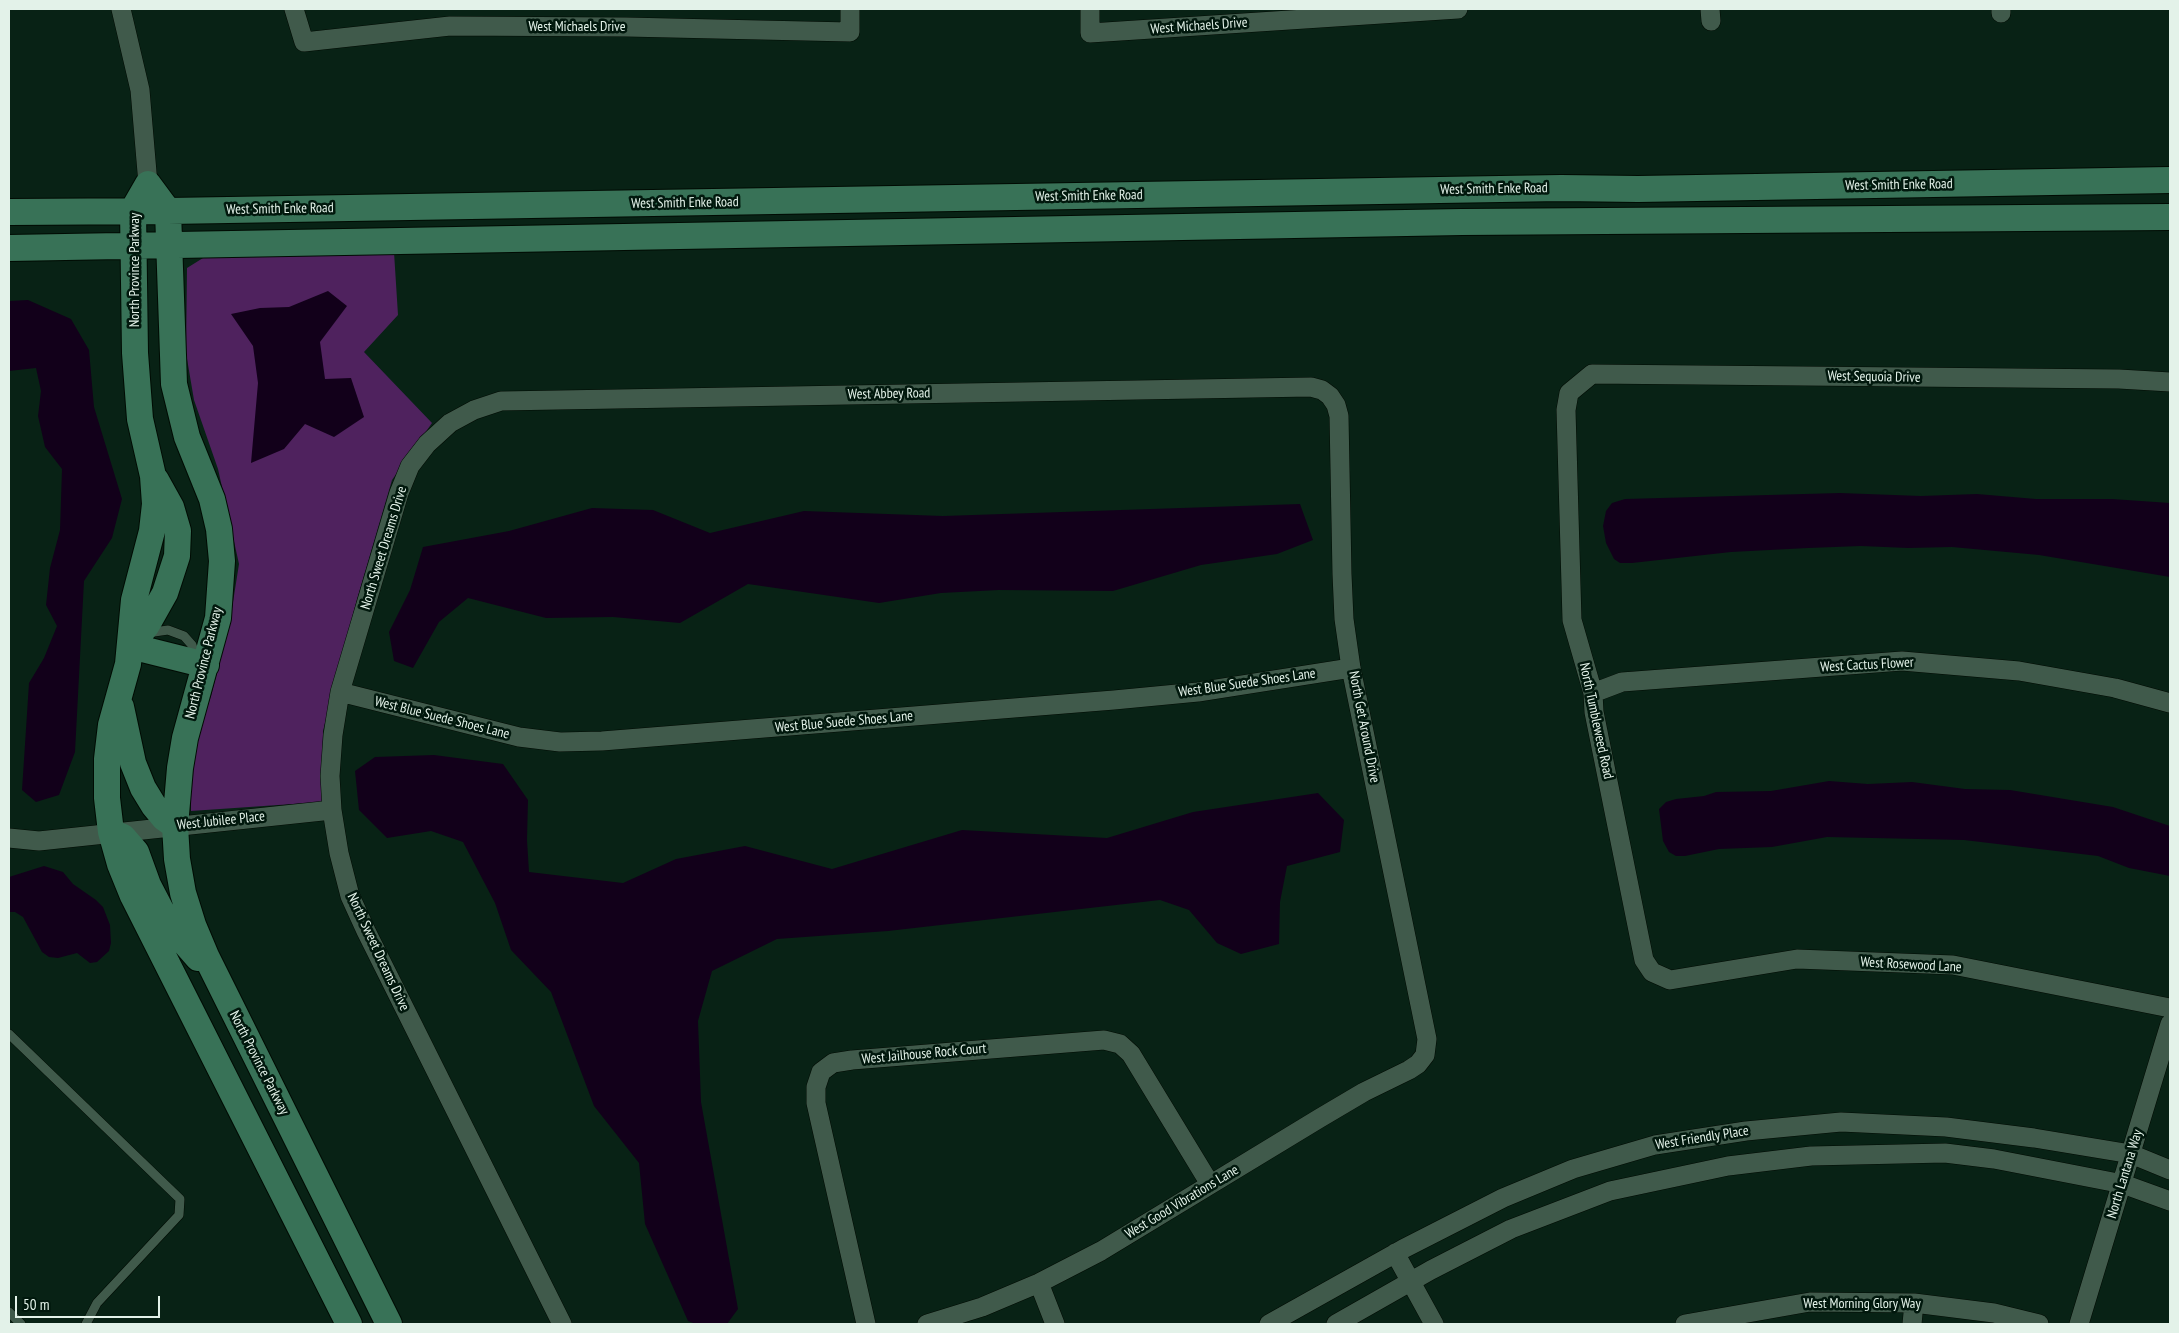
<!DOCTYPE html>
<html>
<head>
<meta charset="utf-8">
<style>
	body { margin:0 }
	#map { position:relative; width:2179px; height:1333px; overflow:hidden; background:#082215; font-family:"PT Sans Narrow",sans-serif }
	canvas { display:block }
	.frame { position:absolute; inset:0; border:10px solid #e3f2e9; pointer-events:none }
	.scale { position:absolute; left:15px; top:1296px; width:145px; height:22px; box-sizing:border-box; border:2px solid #e3f2e9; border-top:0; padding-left:6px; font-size:15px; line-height:18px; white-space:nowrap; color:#e3f2e9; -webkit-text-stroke:4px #01180d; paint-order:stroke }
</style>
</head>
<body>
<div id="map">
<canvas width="2179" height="1333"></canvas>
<div class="frame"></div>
<div class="scale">50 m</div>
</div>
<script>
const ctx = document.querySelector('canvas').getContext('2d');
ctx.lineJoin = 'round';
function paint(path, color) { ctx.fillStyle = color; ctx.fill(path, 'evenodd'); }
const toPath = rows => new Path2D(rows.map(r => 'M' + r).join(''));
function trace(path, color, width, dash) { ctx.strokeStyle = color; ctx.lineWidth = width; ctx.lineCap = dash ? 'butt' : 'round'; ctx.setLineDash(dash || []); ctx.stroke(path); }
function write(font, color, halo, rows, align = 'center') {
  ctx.font = font + ' "PT Sans Narrow",sans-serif'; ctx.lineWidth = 5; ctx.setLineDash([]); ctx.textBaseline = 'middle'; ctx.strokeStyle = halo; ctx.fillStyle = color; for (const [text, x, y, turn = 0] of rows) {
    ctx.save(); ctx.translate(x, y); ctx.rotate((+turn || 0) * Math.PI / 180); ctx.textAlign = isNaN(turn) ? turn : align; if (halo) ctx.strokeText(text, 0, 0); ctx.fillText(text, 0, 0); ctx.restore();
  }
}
paint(toPath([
	[394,252,398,315,364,352,432,423,392,480,357,599,323,731,322,802,191,811,191,756,211,696,230,621,239,564,218,469,194,400,186,353,187,268,203,258]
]), '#4f225e');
paint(toPath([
	[328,291,347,306,320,342,325,379,351,378,364,417,334,437,305,424,284,449,251,463,258,383,253,346,231,314,260,308,289,307],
	[28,300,71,319,89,350,94,407,122,499,112,538,84,581,75,752,59,795,36,802,22,790,29,683,44,658,57,626,46,605,50,568,60,530,62,469,45,447,38,416,41,391,36,368,9,371,9,301],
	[1840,493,1921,496,1977,494,2036,499,2112,499,2170,503,2170,577,2039,555,1952,547,1908,548,1861,546,1808,548,1731,552,1632,563,1620,563,1614,559,1606,543,1603,526,1606,511,1612,503,1625,499],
	[1300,504,1313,540,1277,554,1201,565,1113,591,999,590,941,593,879,603,748,584,680,623,613,617,546,618,468,598,439,622,413,668,394,661,389,632,410,590,423,547,509,531,592,508,653,510,710,533,804,511,943,516],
	[434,755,503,764,528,800,527,840,529,872,623,883,676,859,745,846,832,869,962,830,1107,838,1193,812,1318,793,1344,820,1340,852,1287,866,1280,902,1279,944,1241,954,1217,943,1189,910,1160,900,888,931,777,939,712,971,698,1021,701,1102,738,1309,727,1324,696,1324,688,1321,645,1224,639,1163,594,1106,551,992,511,950,495,903,463,842,431,831,387,838,359,810,355,771,375,757],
	[1829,781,1868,784,1912,782,1965,789,2010,790,2113,807,2170,826,2170,876,2129,868,2098,856,1964,840,1827,837,1772,847,1719,849,1685,856,1676,856,1669,852,1663,841,1659,809,1666,802,1676,799,1704,796,1716,792,1771,791],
	[44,866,63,872,73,884,96,900,103,907,110,925,111,943,109,951,97,962,90,963,77,953,58,958,49,957,42,952,23,917,15,912,9,912,9,877]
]), '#12001a');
const lane = toPath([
	[147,633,168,630,184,636,192,645,196,658],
	[9,1034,180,1199,179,1215,97,1303,86,1324],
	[9,1312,21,1324]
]);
const street = toPath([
	[121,9,140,90,148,184],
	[294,9,304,42,450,26,626,27,850,32,850,9],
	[1090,9,1090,33,1458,9],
	[1710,9,1711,21],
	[2001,13,2001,9],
	[2170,382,2119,379,1592,374,1569,393,1566,410,1572,620,1593,693,1594,712,1644,960,1652,972,1670,980,1797,959,1953,965,2170,1008],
	[340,692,519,737,560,742,602,741,1114,700,1198,692,1351,668],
	[1593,693,1622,682,1902,661,2019,671,2115,688,2170,703],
	[9,838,39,841,332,810],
	[1395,1253,1434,1324],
	[1039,1283,1055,1324],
	[562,1324,366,931,350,896,339,853,332,810,330,776,333,735,340,692,399,493,410,466,427,444,450,423,474,410,501,401,1311,387,1322,390,1330,396,1336,405,1339,416,1342,574,1344,619,1351,668,1427,1039,1425,1055,1418,1064,1409,1070,1364,1092,1320,1118,1101,1251,1039,1283,982,1307,927,1324],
	[866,1324,816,1103,816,1087,821,1072,833,1063,852,1060,1104,1040,1120,1044,1131,1054,1210,1184],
	[1269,1324,1403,1249,1503,1198,1573,1169,1655,1145,1746,1131,1841,1122,1946,1127,2034,1138,2131,1154,2170,1170],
	[1336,1324,1431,1270,1511,1229,1610,1191,1728,1166,1811,1156,1945,1153,1994,1159,2123,1184,2170,1201],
	[1685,1324,1810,1302,1914,1303,1994,1313,2039,1324],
	[1912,1324,1914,1303],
	[2079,1324,2170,1024]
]);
const secondary = toPath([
	[9,212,168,211,1561,188,1638,189,2170,180],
	[9,248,1462,222,2170,217],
	[156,480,171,507,178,531,177,556,165,593,147,625,130,646,206,665],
	[121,707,133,763,143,788,154,806,164,818,175,826],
	[111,832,123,837,136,852,148,885,161,910,178,935,198,958],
	[349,1324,133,896,120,864,111,832,107,798,107,759,111,725,128,664,134,600,152,531,155,504,153,476,140,419,135,353,133,210,148,184,168,211,174,384,187,437,212,499,219,529,222,561,218,618,185,738,180,768,175,826,177,859,183,893,193,925,206,956,389,1324]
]);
trace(lane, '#000b03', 10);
trace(street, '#000b03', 20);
trace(secondary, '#000b03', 28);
trace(lane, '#405a4b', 9);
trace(street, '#405a4b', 19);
trace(secondary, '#387257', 26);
write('14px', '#e3f2e9', '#01180d', [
	["West Michaels Drive",1199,26,-4],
	["West Michaels Drive",577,27],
	["West Smith Enke Road",1899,185,-1],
	["West Smith Enke Road",1494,189,-1],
	["West Smith Enke Road",1089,196,-1],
	["West Smith Enke Road",685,203,-1],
	["West Smith Enke Road",280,209,-1],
	["North Province Parkway",135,270,-90],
	["West Sequoia Drive",1874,377,1],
	["West Abbey Road",889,394,-1],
	["North Sweet Dreams Drive",384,548,-73],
	["North Province Parkway",204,663,-76],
	["West Cactus Flower",1867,665,-3],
	["West Blue Suede Shoes Lane",1247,683,-8],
	["West Blue Suede Shoes Lane",442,718,14],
	["North Tumbleweed Road",1596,721,78],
	["West Blue Suede Shoes Lane",844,722,-5],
	["North Get Around Drive",1364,727,79],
	["West Jubilee Place",221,821,-6],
	["North Sweet Dreams Drive",378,952,65],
	["West Rosewood Lane",1911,965,3],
	["West Jailhouse Rock Court",924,1054,-5],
	["North Province Parkway",259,1063,63],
	["West Friendly Place",1702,1138,-9],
	["North Lantana Way",2125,1174,-73],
	["West Good Vibrations Lane",1182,1202,-31],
	["West Morning Glory Way",1862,1304]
]);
</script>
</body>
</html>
